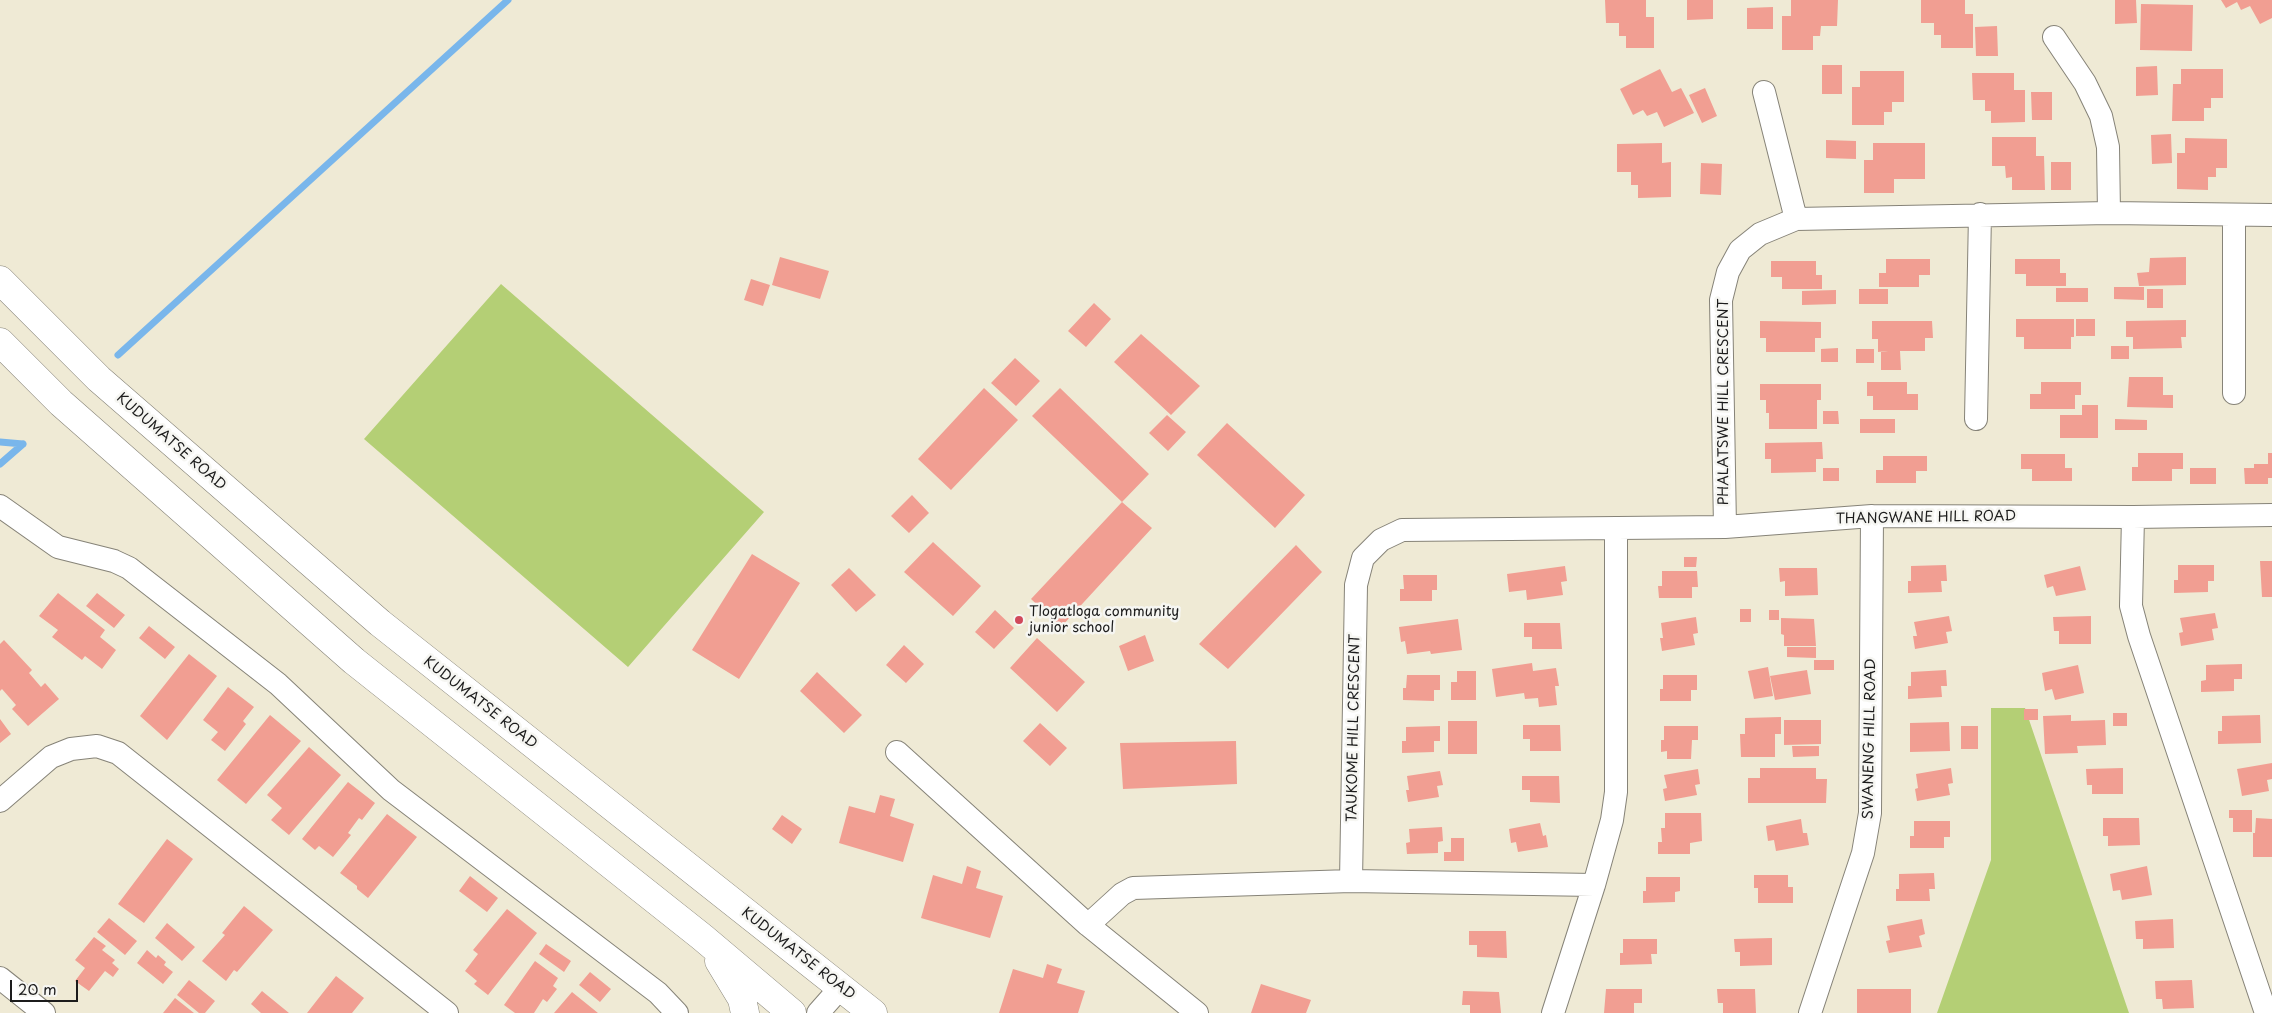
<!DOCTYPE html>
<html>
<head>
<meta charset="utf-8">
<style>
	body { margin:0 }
	#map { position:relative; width:2272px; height:1013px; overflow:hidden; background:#efead5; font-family:"Playpen Sans",sans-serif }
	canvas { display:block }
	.scale { position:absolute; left:10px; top:980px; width:68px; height:22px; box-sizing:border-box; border:2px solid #1c1c1c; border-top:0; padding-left:6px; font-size:15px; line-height:18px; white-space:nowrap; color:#1c1c1c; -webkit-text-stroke:4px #f6f6f2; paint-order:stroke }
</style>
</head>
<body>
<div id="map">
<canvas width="2272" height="1013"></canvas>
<div class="scale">20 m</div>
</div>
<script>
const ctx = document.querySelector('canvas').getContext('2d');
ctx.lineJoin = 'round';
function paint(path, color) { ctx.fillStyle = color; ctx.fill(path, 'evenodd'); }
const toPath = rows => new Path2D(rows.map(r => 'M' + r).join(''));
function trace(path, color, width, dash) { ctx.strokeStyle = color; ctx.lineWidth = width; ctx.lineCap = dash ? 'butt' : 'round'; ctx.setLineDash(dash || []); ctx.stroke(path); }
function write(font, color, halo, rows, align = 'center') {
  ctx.font = font + ' "Playpen Sans",sans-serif'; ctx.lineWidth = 5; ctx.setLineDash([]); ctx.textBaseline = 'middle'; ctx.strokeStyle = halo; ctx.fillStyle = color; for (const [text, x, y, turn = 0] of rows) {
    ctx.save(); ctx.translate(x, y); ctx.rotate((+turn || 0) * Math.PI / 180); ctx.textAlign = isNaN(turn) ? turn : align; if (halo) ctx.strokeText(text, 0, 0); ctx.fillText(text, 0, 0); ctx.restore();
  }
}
paint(toPath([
	[501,284,764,512,628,667,364,439],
	[1991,708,2025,708,2129,1013,1937,1013,1991,860]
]), '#b4cf75');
trace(toPath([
	[118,355,508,0],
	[0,442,23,444],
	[0,464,23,444]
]), '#79b6eb', 7);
paint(toPath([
	[1605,0,1646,0,1646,17,1654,17,1654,48,1626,48,1626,36,1619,36,1619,23,1606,23],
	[1687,0,1713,0,1713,19,1687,20],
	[1791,0,1838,0,1837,26,1821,26,1820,36,1813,36,1813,50,1782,50,1782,16,1791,16],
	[1921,0,1965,0,1965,14,1973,14,1973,48,1941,48,1941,35,1934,35,1934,23,1921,23],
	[2115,0,2136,0,2137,23,2115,24],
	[2221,0,2272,0,2272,18,2260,24,2250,6,2241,10,2237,2,2226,8],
	[2141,4,2193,5,2192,51,2140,50],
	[1773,7,1773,29,1747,29,1747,8],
	[1997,26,1998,56,1976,56,1975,27],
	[1822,65,1842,65,1842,94,1822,94],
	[2157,66,2158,95,2136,96,2136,67],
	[1660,69,1672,92,1681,88,1694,113,1664,127,1657,112,1647,116,1643,110,1633,115,1620,89],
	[2181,69,2223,69,2223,98,2211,98,2211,108,2204,108,2204,121,2172,121,2173,84,2181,84],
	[1860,71,1904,71,1904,102,1892,102,1892,112,1884,112,1884,125,1852,125,1852,87,1860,87],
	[1972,73,2014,73,2014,90,2025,90,2025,122,1991,123,1991,111,1985,111,1985,100,1973,100],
	[1705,88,1717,116,1702,123,1689,95],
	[2031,92,2052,92,2052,120,2032,120],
	[2171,134,2172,163,2152,164,2151,135],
	[1992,137,2036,137,2036,156,2044,156,2045,190,2012,190,2012,177,2006,178,2005,166,1992,166],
	[2185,138,2227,139,2227,168,2216,168,2216,177,2208,177,2208,190,2177,189,2177,153,2185,153],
	[1826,140,1856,141,1856,159,1826,158],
	[1662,143,1662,163,1671,162,1671,197,1638,198,1638,185,1631,185,1631,172,1617,172,1617,144],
	[1873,143,1925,143,1925,179,1894,179,1894,193,1864,193,1864,160,1873,160],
	[2051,162,2071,162,2071,190,2051,190],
	[1701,163,1722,164,1721,195,1700,194],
	[780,257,829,271,820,299,772,285],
	[2186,257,2186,285,2139,286,2137,273,2149,272,2150,258],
	[1886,259,1930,259,1930,275,1919,275,1919,287,1879,287,1879,273,1886,273],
	[2015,259,2060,259,2060,273,2066,273,2066,286,2026,286,2026,274,2015,274],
	[1771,261,1816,261,1816,275,1822,275,1822,289,1782,289,1782,277,1771,277],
	[751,279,770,285,763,306,744,300],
	[2114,287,2144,287,2144,300,2114,299],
	[2056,288,2088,288,2088,302,2056,302],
	[1859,289,1888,289,1888,304,1859,304],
	[2147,289,2163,289,2163,308,2147,308],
	[1836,290,1836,304,1802,305,1802,291],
	[1094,303,1111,319,1086,347,1068,331],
	[2016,319,2074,319,2074,337,2071,337,2071,349,2024,349,2024,337,2016,337],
	[2076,319,2095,319,2095,336,2076,336],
	[2186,320,2186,337,2181,337,2182,348,2133,349,2133,337,2126,337,2126,321],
	[1760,321,1821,322,1821,338,1815,338,1815,352,1766,352,1766,338,1760,338],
	[1872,321,1932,321,1933,338,1925,338,1925,351,1900,351,1901,370,1881,370,1881,352,1888,351,1878,352,1878,339,1872,339],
	[1141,334,1200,386,1171,415,1114,362],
	[2111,346,2129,346,2129,359,2111,359],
	[1838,348,1838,362,1821,362,1821,349],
	[1856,349,1874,349,1874,363,1856,363],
	[1015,358,1040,381,1016,406,991,383],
	[2129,377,2163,377,2163,395,2173,395,2173,408,2127,407],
	[1867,382,1907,382,1907,394,1918,394,1918,410,1873,410,1873,396,1867,396],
	[2041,382,2081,382,2081,395,2075,395,2075,409,2030,409,2030,394,2041,394],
	[1760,384,1821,384,1821,400,1817,400,1817,429,1769,429,1769,413,1766,413,1766,400,1760,400],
	[984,388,1018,420,951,490,918,459],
	[1060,388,1149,474,1122,502,1032,416],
	[2082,405,2098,405,2098,438,2060,438,2060,415,2082,415],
	[1823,411,1838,411,1839,424,1823,424],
	[1167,415,1186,432,1168,451,1149,433],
	[1860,419,1895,419,1895,433,1860,433],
	[2115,419,2147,420,2147,430,2115,430],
	[1227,423,1305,495,1275,528,1197,455],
	[1822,442,1823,459,1816,459,1816,472,1771,473,1771,459,1765,459,1765,443],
	[2138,453,2183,453,2183,469,2172,469,2172,481,2132,481,2132,467,2138,467],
	[2268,453,2272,453,2272,478,2268,478,2268,484,2245,484,2244,468,2254,468,2254,464,2268,464],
	[2021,454,2065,454,2065,468,2072,468,2072,481,2032,481,2032,469,2021,469],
	[1883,456,1927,456,1927,471,1916,471,1916,483,1876,483,1876,470,1883,470],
	[1823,468,1839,468,1839,481,1823,481],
	[2190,468,2216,468,2216,484,2190,484],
	[912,495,929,513,909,533,891,516],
	[1122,502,1152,528,1061,627,1031,599],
	[933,542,981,586,953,616,904,572],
	[1296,545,1322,572,1228,669,1199,644],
	[752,554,800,583,739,679,692,650],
	[1684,557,1697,557,1696,567,1684,567],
	[2260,561,2272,561,2272,597,2262,597],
	[1946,565,1947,581,1941,581,1942,592,1908,593,1908,581,1911,581,1911,566],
	[2178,565,2214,565,2214,581,2208,581,2208,592,2174,593,2174,580,2178,580],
	[1565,566,1567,581,1561,582,1563,595,1527,600,1526,590,1509,592,1507,574],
	[2080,566,2086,590,2056,596,2053,586,2047,588,2044,575],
	[849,568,876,595,856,612,831,585],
	[1779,568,1817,568,1818,595,1785,596,1785,581,1780,582],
	[1662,571,1697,571,1698,587,1692,587,1692,598,1659,598,1658,586,1662,586],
	[1403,575,1437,575,1437,590,1432,590,1432,601,1400,601,1400,589,1404,589],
	[58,593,105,630,100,637,116,650,102,669,85,656,82,660,52,637,58,630,39,616],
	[97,593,125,615,114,628,86,606],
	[1740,609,1751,609,1751,622,1740,622],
	[995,610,1014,628,994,649,975,632],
	[1769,610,1779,610,1779,620,1769,620],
	[2215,613,2218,628,2212,629,2214,640,2181,646,2179,633,2183,632,2180,618],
	[1949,616,1952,631,1946,632,1948,643,1915,649,1913,636,1917,636,1914,622],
	[2091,616,2091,644,2059,644,2059,631,2054,631,2053,617],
	[1696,617,1698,633,1693,634,1695,645,1662,651,1660,638,1663,638,1661,623],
	[1781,618,1814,619,1816,646,1784,646,1784,635,1781,634],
	[1458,619,1462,650,1431,654,1430,651,1407,654,1405,641,1401,642,1399,627],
	[1524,623,1560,623,1562,649,1532,649,1532,637,1524,637],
	[149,626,175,647,165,659,139,638],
	[1145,635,1154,661,1128,671,1119,646],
	[1037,638,1085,682,1057,712,1010,668],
	[4,640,32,670,29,673,41,687,45,683,59,699,28,726,12,709,16,705,2,689,0,691,0,644],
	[904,645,924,664,906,683,886,665],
	[1787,647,1816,647,1816,658,1787,657],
	[189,654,217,676,167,740,140,716],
	[1814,660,1834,660,1834,670,1814,670],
	[1532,663,1533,671,1556,668,1559,686,1555,686,1557,705,1539,707,1538,698,1525,699,1524,693,1496,697,1492,669],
	[2242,664,2242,679,2234,679,2234,691,2201,692,2201,681,2206,680,2206,665],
	[2078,665,2084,693,2055,700,2052,689,2045,691,2042,673],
	[1768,667,1773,696,1754,699,1748,671],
	[1807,670,1811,694,1775,700,1770,676],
	[1946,670,1947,686,1941,686,1942,697,1908,699,1908,686,1911,686,1911,672],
	[1457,671,1476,671,1476,700,1451,700,1451,682,1457,682],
	[817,672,862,715,844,733,800,691],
	[1407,675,1440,675,1440,690,1434,690,1434,701,1403,700,1403,688,1406,688],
	[1663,675,1697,675,1697,690,1691,690,1691,701,1660,701,1660,689,1663,689],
	[228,687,254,707,243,721,246,724,225,751,211,740,218,732,203,720],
	[2024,709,2038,709,2038,720,2024,720],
	[2113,713,2127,713,2127,726,2113,726],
	[270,715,301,741,246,804,217,780],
	[2071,715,2071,721,2105,720,2106,745,2077,746,2078,753,2045,754,2043,716],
	[2260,715,2261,743,2218,744,2218,731,2222,731,2222,716],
	[1781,717,1781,734,1775,734,1775,757,1741,757,1740,734,1745,734,1745,718],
	[0,719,11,734,0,743],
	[1784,720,1821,720,1821,744,1784,745],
	[1448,721,1477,721,1477,754,1448,754],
	[1949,722,1950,751,1910,752,1910,723],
	[1040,723,1067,748,1050,766,1023,741],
	[1523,725,1560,725,1561,751,1530,751,1530,739,1523,739],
	[1440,726,1440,741,1434,741,1434,752,1402,753,1402,741,1406,741,1406,727],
	[1664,726,1698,726,1698,740,1692,740,1691,759,1667,759,1667,751,1661,752,1661,740,1664,740],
	[1961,726,1978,726,1978,749,1961,749],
	[1236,741,1237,784,1123,789,1120,743],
	[1792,746,1819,746,1819,756,1793,757],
	[309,747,341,775,289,835,271,820,282,808,267,795],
	[2272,763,2272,779,2267,780,2269,791,2242,796,2237,769],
	[1760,768,1816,768,1816,779,1827,779,1826,803,1748,803,1748,778,1760,778],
	[1951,768,1953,783,1948,784,1950,795,1917,801,1915,789,1918,788,1916,774],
	[2123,768,2123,794,2092,794,2092,785,2087,785,2086,769],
	[1698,769,1700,784,1695,785,1697,795,1665,801,1663,789,1667,788,1664,775],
	[1440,771,1443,785,1437,786,1439,797,1408,802,1406,790,1409,790,1407,776],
	[1522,776,1559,776,1560,803,1530,802,1530,790,1522,790],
	[348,782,375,803,362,820,359,818,348,833,351,835,333,857,319,846,315,850,302,839],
	[880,795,895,799,890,816,914,824,903,862,839,843,849,806,875,813],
	[2229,810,2252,810,2252,832,2233,832,2233,818,2229,818],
	[1665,813,1701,813,1702,841,1690,843,1690,854,1658,854,1658,842,1662,842,1661,828,1665,828],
	[387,814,417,837,368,898,357,889,357,886,340,873],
	[782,815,802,829,792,844,772,829],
	[2103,818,2139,818,2140,845,2108,846,2108,836,2103,836],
	[2256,818,2272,819,2272,857,2253,857,2253,833,2255,833],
	[1801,819,1803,833,1807,833,1809,845,1776,851,1774,840,1768,841,1766,826],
	[1914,821,1950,821,1950,837,1944,837,1944,848,1910,848,1910,836,1914,836],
	[1540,823,1543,836,1546,835,1548,847,1518,852,1516,842,1511,843,1509,829],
	[1442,827,1443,841,1438,842,1438,853,1407,854,1406,843,1410,842,1409,829],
	[1451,838,1464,838,1464,861,1444,861,1444,852,1451,852],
	[167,839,193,859,144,923,118,904],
	[967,866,981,871,976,888,1003,896,990,938,921,918,933,875,962,884],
	[2147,866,2152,895,2122,900,2120,890,2113,891,2110,874],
	[1934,873,1935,889,1929,889,1930,901,1896,901,1896,889,1899,889,1899,874],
	[1754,875,1788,875,1788,887,1793,887,1793,903,1758,903,1758,888,1754,888],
	[470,876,498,898,487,912,459,891],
	[1646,877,1680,877,1680,891,1675,892,1675,902,1643,903,1643,891,1646,891],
	[244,906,273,930,237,972,234,970,226,981,202,961,225,935,222,933],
	[507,909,537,933,488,995,474,984,477,981,465,971,478,954,473,950],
	[109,918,137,941,125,955,97,932],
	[1922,919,1925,934,1919,936,1922,947,1889,953,1886,941,1890,940,1887,926],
	[2173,919,2174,948,2143,949,2143,939,2136,939,2135,921],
	[167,923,195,947,182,961,155,938],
	[1469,931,1506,931,1507,958,1477,957,1477,945,1469,945],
	[94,937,106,946,102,950,115,960,112,963,119,969,113,977,105,971,89,991,75,981,85,968,75,960],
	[1772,938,1772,965,1740,966,1740,952,1735,952,1734,939],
	[1623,939,1657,939,1657,954,1651,954,1652,964,1620,965,1620,953,1623,953],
	[546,944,571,961,564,972,539,954],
	[147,950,156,958,158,955,166,962,164,965,173,972,163,984,137,963],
	[535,961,558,978,553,986,557,989,547,1002,543,999,534,1013,515,1013,504,1005],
	[1047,964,1062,969,1057,983,1085,991,1078,1013,999,1013,1013,969,1043,978],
	[590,972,611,989,600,1002,579,985],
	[336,976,364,998,352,1013,307,1013],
	[189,980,215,1001,205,1013,199,1013,177,995],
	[2192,980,2194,1008,2163,1009,2162,999,2156,999,2155,981],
	[1261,984,1311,1000,1306,1013,1251,1013],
	[1606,989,1642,989,1642,1003,1634,1003,1634,1013,1604,1013],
	[1717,989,1755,989,1756,1013,1723,1013,1723,1003,1718,1003],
	[1857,989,1911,989,1911,1013,1857,1013],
	[262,991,289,1013,261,1013,251,1004],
	[1463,991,1499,992,1501,1013,1470,1013,1470,1005,1462,1005],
	[572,992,598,1013,554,1013],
	[175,998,194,1013,163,1013]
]), '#f19e92');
const minor = toPath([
	[2054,37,2085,83,2101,116,2108,147,2109,213],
	[1764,92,1796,219],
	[2234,393,2234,215],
	[1976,419,1980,214],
	[0,506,58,547,114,561,129,568,278,684,391,790,658,993,677,1013],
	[2133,517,2131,606,2139,636,2266,1013],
	[1725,527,1721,300,1728,272,1740,250,1760,234,1796,219,2109,213,2272,215],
	[897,752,1088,925,1197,1013],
	[0,801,51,757,71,749,97,746,118,753,447,1013],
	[1351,881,1356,585,1363,558,1381,540,1402,530,1725,527,1872,516,2133,517,2272,515],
	[1088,925,1122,894,1133,888,1351,881,1594,885],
	[0,978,44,1013],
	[818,1013,841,987],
	[1553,1013,1594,885,1612,820,1616,792,1616,529],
	[1810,1013,1863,853,1870,813,1872,516]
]);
const major = toPath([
	[0,280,99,379,380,623,873,1013],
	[0,342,61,403,354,661,702,937,792,1013],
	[719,961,742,999,745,1013]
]);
trace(minor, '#868378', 24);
trace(major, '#868378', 29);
trace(minor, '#fff', 22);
trace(major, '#fff', 28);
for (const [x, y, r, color] of [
	[1019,620,5,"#d1495b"]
]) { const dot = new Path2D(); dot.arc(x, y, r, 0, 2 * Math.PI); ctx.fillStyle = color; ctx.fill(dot); trace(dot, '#f6f6f2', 2); }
write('14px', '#1c1c1c', '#f6f6f2', [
	["PHALATSWE HILL CRESCENT",1724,402,-90],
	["KUDUMATSE ROAD",171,442,41],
	["THANGWANE HILL ROAD",1926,518,-1],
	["KUDUMATSE ROAD",480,703,38],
	["TAUKOME HILL CRESCENT",1354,728,-89],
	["SWANENG HILL ROAD",1870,739,-89],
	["KUDUMATSE ROAD",798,954,38]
]);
write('14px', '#1c1c1c', '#f6f6f2', [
	["Tlogatloga community",1029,612],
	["junior school",1029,628]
], 'left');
</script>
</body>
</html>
